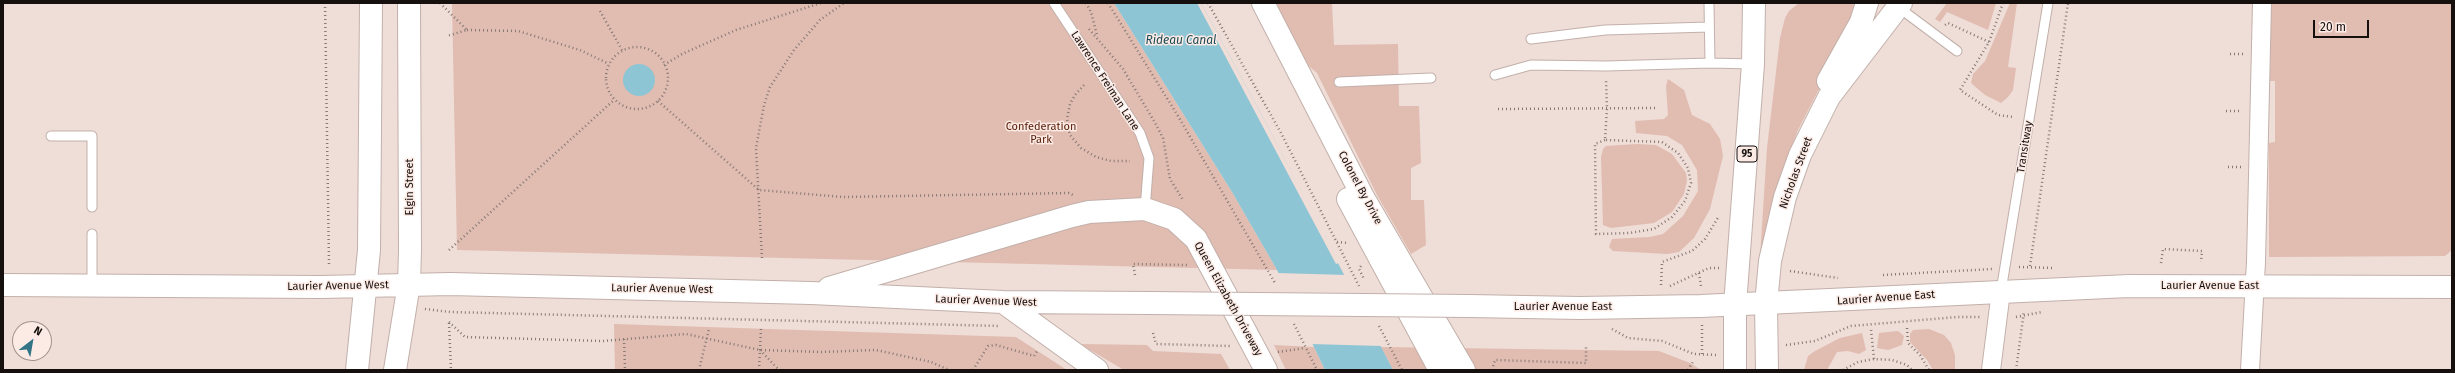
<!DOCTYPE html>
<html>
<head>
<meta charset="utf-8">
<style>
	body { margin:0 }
	#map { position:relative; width:2455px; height:373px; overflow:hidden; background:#efddd7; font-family:"Fira Sans",sans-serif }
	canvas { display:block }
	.frame { position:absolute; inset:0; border:4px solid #150f0d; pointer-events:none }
	.north { position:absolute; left:12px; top:321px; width:40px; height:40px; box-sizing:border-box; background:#fceae4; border:1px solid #a0928e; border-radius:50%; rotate:31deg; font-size:11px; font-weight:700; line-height:16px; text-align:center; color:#150f0d }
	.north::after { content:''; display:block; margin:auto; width:14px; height:18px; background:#327586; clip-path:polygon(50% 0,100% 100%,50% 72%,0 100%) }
	.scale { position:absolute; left:2313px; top:20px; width:56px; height:18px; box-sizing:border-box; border:2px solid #150f0d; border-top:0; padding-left:5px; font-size:12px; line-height:14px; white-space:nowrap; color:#150f0d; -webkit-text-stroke:3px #fceae4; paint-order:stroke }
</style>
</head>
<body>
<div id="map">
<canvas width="2455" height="373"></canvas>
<div class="frame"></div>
<div class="north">N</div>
<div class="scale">20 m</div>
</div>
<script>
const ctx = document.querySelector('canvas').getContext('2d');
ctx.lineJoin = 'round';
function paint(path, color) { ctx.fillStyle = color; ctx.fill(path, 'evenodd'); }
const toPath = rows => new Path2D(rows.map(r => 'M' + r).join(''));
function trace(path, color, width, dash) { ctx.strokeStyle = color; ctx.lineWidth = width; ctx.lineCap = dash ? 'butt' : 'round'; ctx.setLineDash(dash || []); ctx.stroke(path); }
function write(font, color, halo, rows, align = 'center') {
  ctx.font = font + ' "Fira Sans",sans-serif'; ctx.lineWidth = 3; ctx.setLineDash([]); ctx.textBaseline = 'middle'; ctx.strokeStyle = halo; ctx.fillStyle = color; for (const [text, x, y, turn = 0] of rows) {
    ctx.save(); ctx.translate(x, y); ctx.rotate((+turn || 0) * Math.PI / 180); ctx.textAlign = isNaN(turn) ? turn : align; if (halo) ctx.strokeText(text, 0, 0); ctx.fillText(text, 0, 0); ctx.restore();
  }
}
paint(toPath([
	[452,3,1114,3,1232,192,1277,270,457,250],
	[1271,3,1332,3,1334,45,1398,44,1399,106,1419,106,1421,163,1411,168,1411,200,1424,200,1426,245,1411,254,1377,195,1317,73,1304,62],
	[1799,3,1857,3,1857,15,1798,130,1776,189,1760,257,1767,148,1780,38,1785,18,1789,11],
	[1947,3,1996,3,1988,30,1947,12,1940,22,1935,19],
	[2010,3,2017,3,2008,67,2016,68,2013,90,2008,97,2001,103,1985,95,1971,83,1973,74,1985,61],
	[2271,3,2452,3,2452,250,2445,256,2269,257,2269,143,2275,142,2275,81,2270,81],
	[1668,79,1684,90,1692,115,1710,124,1720,139,1723,156,1710,209,1694,238,1679,252,1667,254,1613,251,1609,247,1612,239,1650,237,1663,234,1683,216,1698,191,1697,170,1682,145,1667,136,1636,133,1635,121,1664,119,1668,115,1666,86],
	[1637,144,1656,145,1672,154,1686,173,1687,181,1684,194,1672,212,1654,223,1611,228,1603,225,1601,157,1603,149,1606,146],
	[614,324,1016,337,1067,370,615,370],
	[1929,329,1944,335,1951,343,1955,355,1955,370,1933,370,1927,360,1910,342,1910,334,1913,330],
	[1898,331,1904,336,1902,345,1888,350,1877,348,1879,333],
	[1862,333,1866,350,1859,354,1848,351,1837,352,1827,370,1804,370,1808,356,1815,351,1840,338],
	[1080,344,1147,345,1153,351,1221,354,1230,370,1124,370],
	[1274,345,1314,347,1325,370,1286,370],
	[1381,347,1659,351,1690,363,1701,370,1393,370]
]), '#e1bcb1');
paint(toPath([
	[1114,3,1201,3,1266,123,1393,370,1325,370,1277,270,1232,192],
	'623 80a16 16 0 1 1 32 0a16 16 0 1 1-32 0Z'
]), '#8ec5d5');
paint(toPath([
	[1197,3,1201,3,1266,123,1339,263,1336,264],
	[1276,273,1347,275,1382,346,1310,344]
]), '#efddd7');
const lane = toPath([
	[1054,3,1140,133,1149,158,1145,209],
	[1709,3,1710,63],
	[1898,7,1957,51],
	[1531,39,1605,30,1709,27],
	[1495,75,1531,65,1606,66,1710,63,1753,64],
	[1339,82,1431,78],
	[51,136,92,136,92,207],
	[92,285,92,234],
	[2001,291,2048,3]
]);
const street = toPath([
	[1991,370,2001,291],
	[2250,370,2256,262,2262,3]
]);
const secondary = toPath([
	[1263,3,1363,197,1464,370],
	[1348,199,1440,370],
	[3,285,321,287,450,284,811,293,1003,302,1150,303],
	[829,288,1072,216,1089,212,1145,209,1174,219,1196,239,1266,370],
	[1003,302,1097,370],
	[1469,306,1580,308,1701,306,2129,286,2452,287],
	[357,370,369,250,371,3],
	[395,370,409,284,410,250,409,3]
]);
const primary = toPath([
	[1828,81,1861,22,1867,3],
	[1735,370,1735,305,1753,64,1754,3],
	[1767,370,1766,304,1770,261,1785,197,1800,155,1829,97,1901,3]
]);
trace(lane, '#c2b0aa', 11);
trace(street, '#c2b0aa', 20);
trace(secondary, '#c2b0aa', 24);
trace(primary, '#c2b0aa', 24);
trace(toPath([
	[325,3,329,264],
	[440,3,467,30,447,36],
	[1086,3,1091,12,1097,35],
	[1108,3,1178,116,1275,283],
	[1208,3,1281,133,1359,286],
	[2003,3,1989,42,1960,90,1998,115,2013,117],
	[600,11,622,50],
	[1945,25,1948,23,1989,42],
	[1089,29,1123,69,1154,121,1163,138,1170,179,1183,200],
	[467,30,518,31,580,50,609,64],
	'606 78a31 31 0 1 1 62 0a31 31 0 1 1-62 0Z',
	[2230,54,2244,54],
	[664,65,682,54,736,30,821,3],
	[1084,85,1075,95,1070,104,1067,119,1070,135,1081,148,1096,157,1111,161,1130,161],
	[658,101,759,190,843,197,1069,193,1073,195],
	[1498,109,1656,108],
	[2226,111,2242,111],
	[1605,140,1595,144,1596,234,1629,233,1654,229,1672,217,1685,201,1691,183,1688,168,1678,153,1662,142,1605,140,1607,108,1606,79],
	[2228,167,2241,167],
	[1337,242,1348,243],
	[449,250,614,100],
	[762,258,756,148,764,105,770,87,794,50,820,20,844,3],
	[2161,263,2163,249,2202,251,2201,262],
	[1361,266,1359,269,1364,279],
	[2030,266,2068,3],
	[2019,267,2053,268],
	[1790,271,1838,278],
	[1699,273,1701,286],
	[1135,275,1133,264,1187,265],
	[1883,275,1992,269],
	[1661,285,1662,262,1692,251,1705,239,1719,216],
	[1670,286,1709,268,1719,268],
	[425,309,450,312,1000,326],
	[2016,317,2042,312],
	[449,322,465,337,603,341,686,334,760,350,821,352,876,350,931,362,949,370],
	[449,323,451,370],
	[1294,324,1317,370],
	[1702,325,1702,355],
	[1379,326,1402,370],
	[1907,328,1908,343,1920,355,1929,370],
	[1612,329,1628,338,1662,341,1694,354,1716,355],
	[1871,330,1874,359],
	[1153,333,1156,344,1230,346],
	[624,339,625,370],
	[1786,345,1815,341,1851,326,1957,317,1981,317],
	[760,350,779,370],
	[1278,352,1305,348],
	[699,370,709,329],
	[759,370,761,329],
	[973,370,988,346,996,345,1034,356,1037,351],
	[1492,370,1495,360,1586,363,1586,347],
	[1688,370,1694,360],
	[1843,370,1858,362,1874,359,1892,360,1907,365,1912,370],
	[2016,370,2024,311]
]), '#857975', 2.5, [1, 3]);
trace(lane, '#fff', 9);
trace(street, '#fff', 18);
trace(secondary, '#fff', 22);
trace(primary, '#fff', 22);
const secondaryBridge = toPath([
	[1150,303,1469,306]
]);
trace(secondaryBridge, '#c2b0aa', 24, []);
trace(secondaryBridge, '#fff', 22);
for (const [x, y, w] of [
	[1747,154,20]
]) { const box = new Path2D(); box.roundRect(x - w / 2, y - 8, w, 16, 3); ctx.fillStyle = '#fceae4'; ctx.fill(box); trace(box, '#150f0d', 1); }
write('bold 10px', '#150f0d', null, [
	["95",1747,154]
]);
write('11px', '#150f0d', '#fceae4', [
	["Lawrence Freiman Lane",1105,81,57],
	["Transitway",2025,147,-81],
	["Nicholas Street",1796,173,-70],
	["Elgin Street",410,187,-90],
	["Colonel By Drive",1360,188,62],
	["Laurier Avenue West",338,286,-1],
	["Laurier Avenue East",2210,286],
	["Laurier Avenue West",662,289,1],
	["Laurier Avenue East",1886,298,-4],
	["Queen Elizabeth Driveway",1228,299,61],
	["Laurier Avenue West",986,301,2],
	["Laurier Avenue East",1563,307]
]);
write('11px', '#5b210c', '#fceae4', [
	["Confederation",1041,127],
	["Park",1041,140]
]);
write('italic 12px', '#1a4955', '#fceae4', [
	["Rideau Canal",1181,41]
]);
</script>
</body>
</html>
